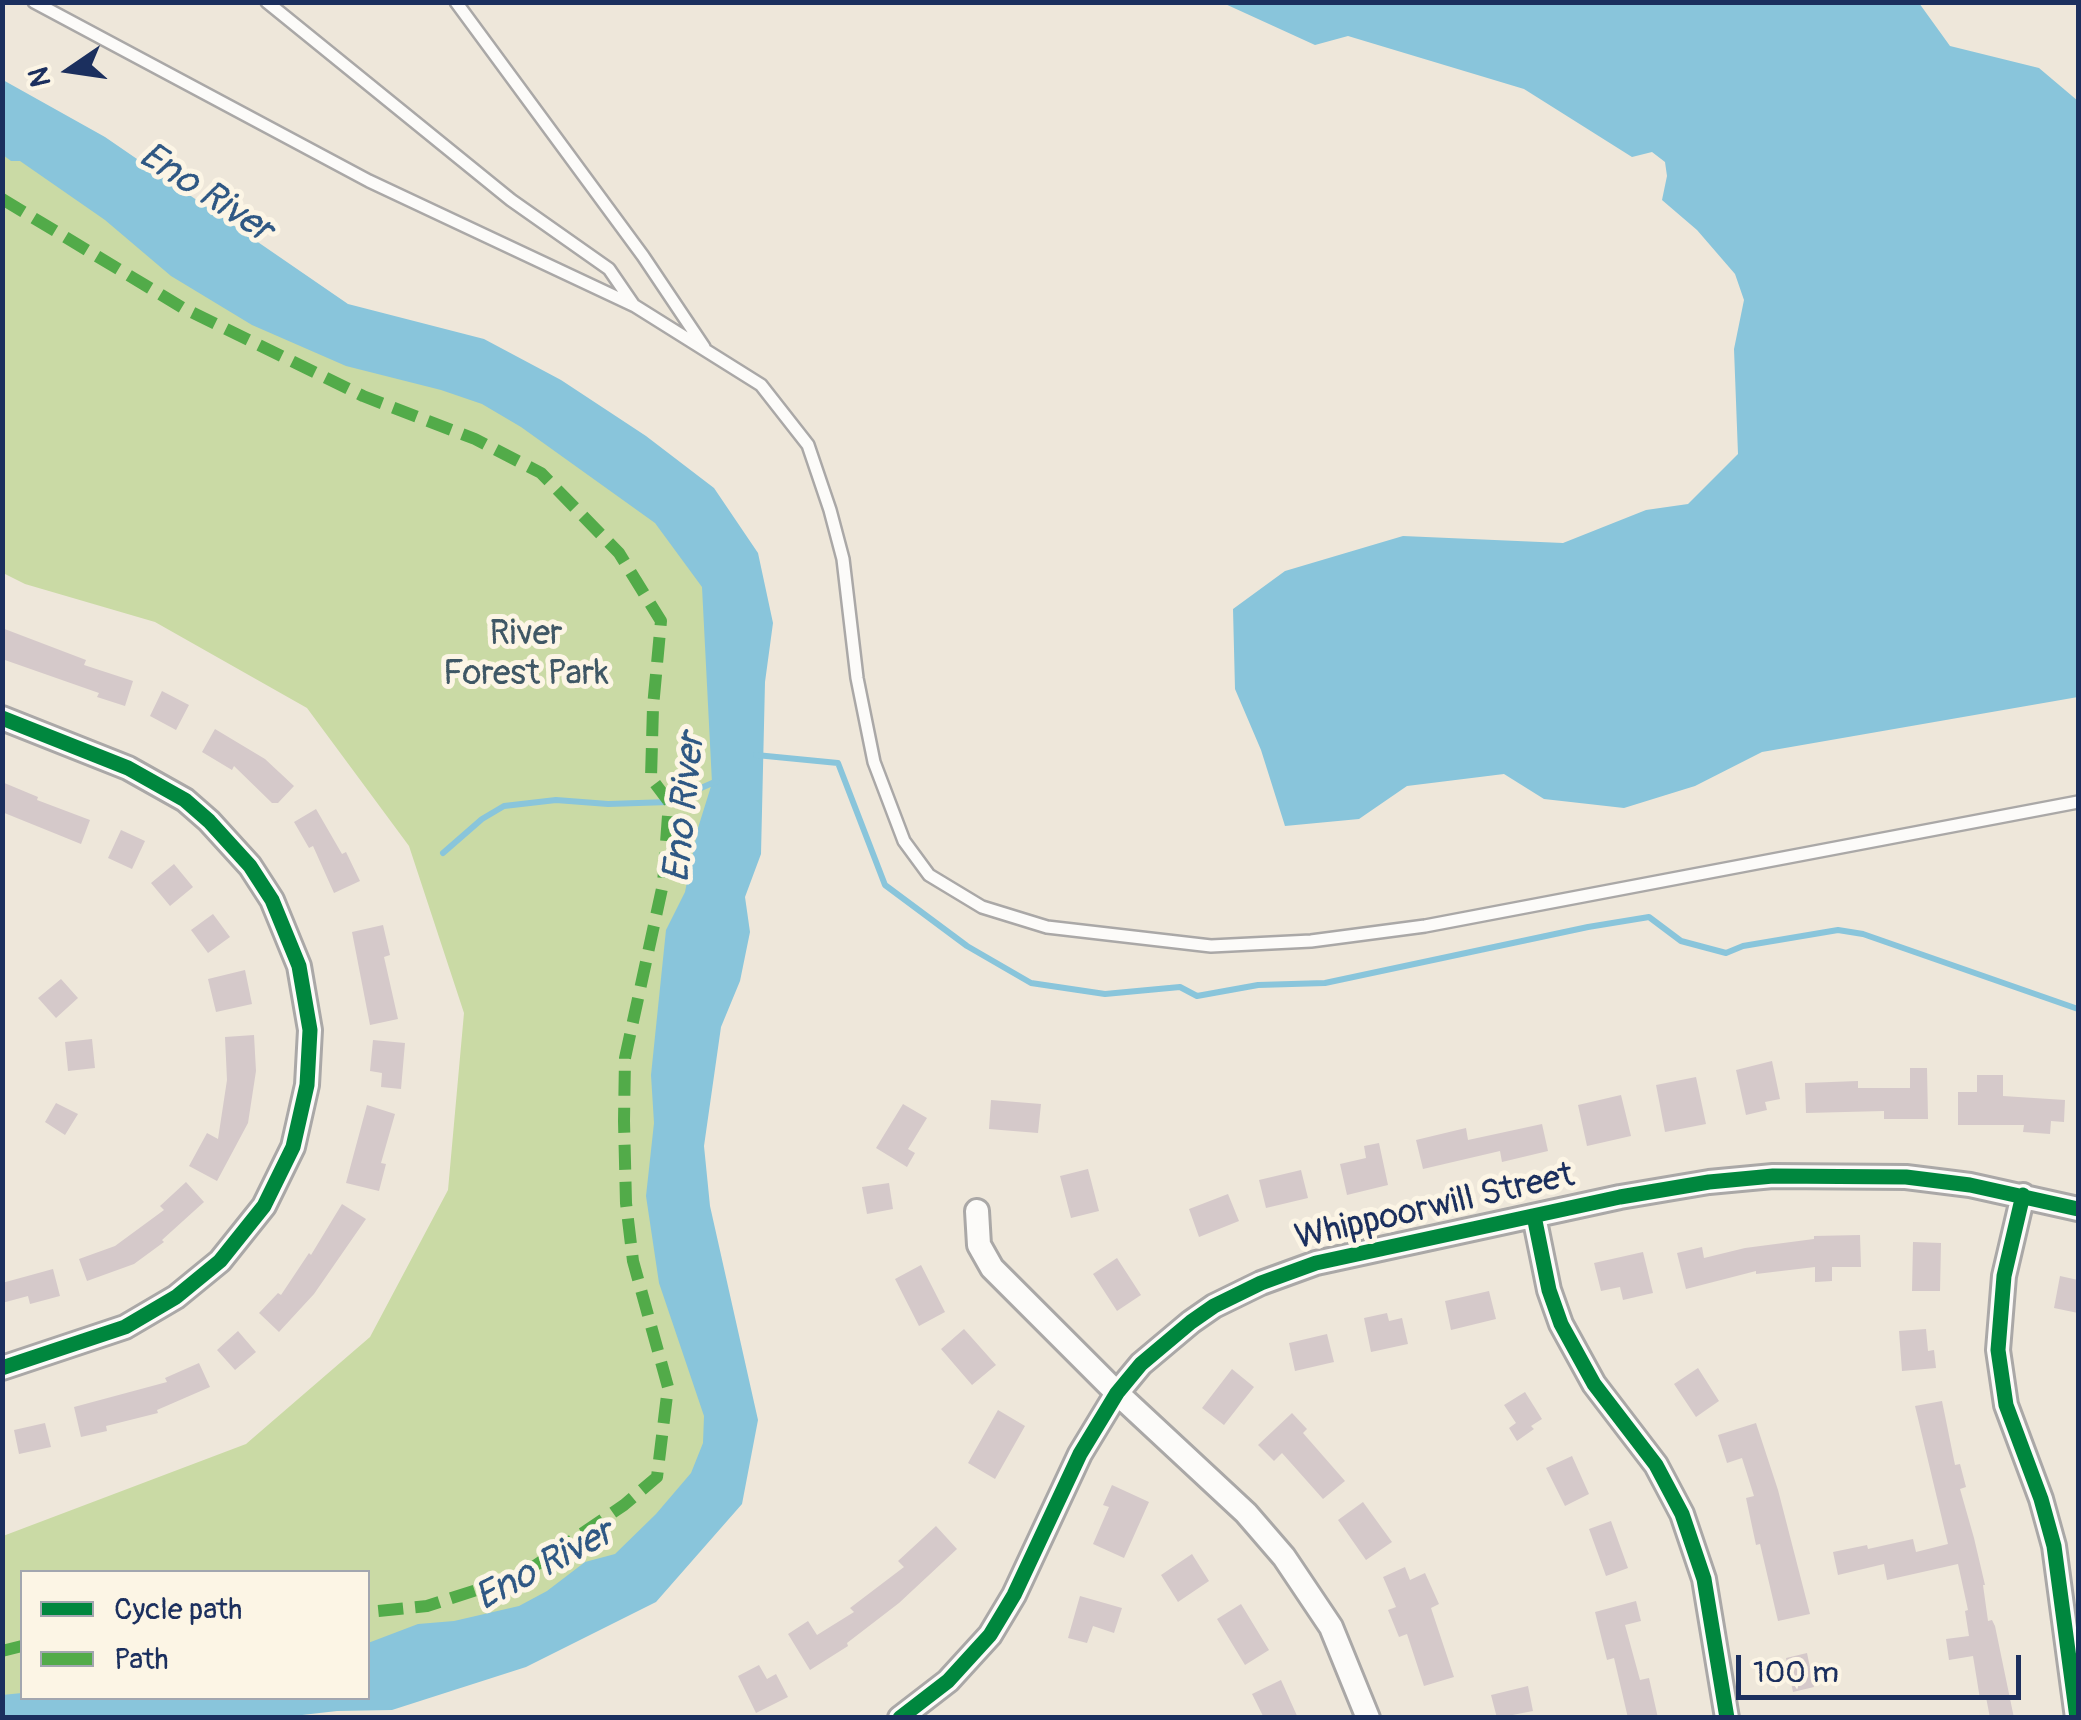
<!DOCTYPE html>
<html>
<head>
<meta charset="utf-8">
<style>
	body { margin:0 }
	#map { position:relative; width:2081px; height:1720px; overflow:hidden; background:#eee7da; font-family:Pangolin,sans-serif }
	canvas { display:block }
	.frame { position:absolute; inset:0; border:5px solid #1b2f5e; pointer-events:none }
	.legend { position:absolute; left:20px; top:1570px; width:350px; height:130px; box-sizing:border-box; background:#fcf5e5; border:2px solid #a2a6af; margin:0; padding:12px 18px; list-style:none; font-size:30px; color:#1b2f5e }
	.legend li { display:flex; align-items:center; gap:20px; height:50px }
	.legend b { width:50px; border:2px solid #a2a6af }
	.north { position:absolute; left:20px; top:20px; width:100px; height:100px; -webkit-text-stroke:8px #fcf5e5; paint-order:stroke; rotate:257deg; font-size:28px; font-weight:700; line-height:40px; text-align:center; color:#1b2f5e }
	.north::after { content:''; display:block; margin:auto; width:35px; height:45px; background:#1b2f5e; clip-path:polygon(50% 0,100% 100%,50% 72%,0 100%) }
	.scale { position:absolute; left:1736px; top:1655px; width:285px; height:45px; box-sizing:border-box; border:5px solid #1b2f5e; border-top:0; padding-left:12px; font-size:30px; line-height:35px; white-space:nowrap; color:#1b2f5e; -webkit-text-stroke:8px #fcf5e5; paint-order:stroke }
</style>
</head>
<body>
<div id="map">
<canvas width="2081" height="1720"></canvas>
<div class="frame"></div>
<ul class="legend">
<li><b style="height:12px;background:#00873e"></b>Cycle path</li>
<li><b style="height:12px;background:#52ab49"></b>Path</li>
</ul>
<div class="north">N</div>
<div class="scale">100 m</div>
</div>
<script>
const ctx = document.querySelector('canvas').getContext('2d');
ctx.lineJoin = 'round';
function paint(path, color) { ctx.fillStyle = color; ctx.fill(path, 'evenodd'); }
const toPath = rows => new Path2D(rows.map(r => 'M' + r).join(''));
function trace(path, color, width, dash) { ctx.strokeStyle = color; ctx.lineWidth = width; ctx.lineCap = dash ? 'butt' : 'round'; ctx.setLineDash(dash || []); ctx.stroke(path); }
function write(font, color, halo, rows, align = 'center') {
  ctx.font = font + ' Pangolin,sans-serif'; ctx.lineWidth = 10; ctx.setLineDash([]); ctx.textBaseline = 'middle'; ctx.strokeStyle = halo; ctx.fillStyle = color; for (const [text, x, y, turn = 0] of rows) {
    ctx.save(); ctx.translate(x, y); ctx.rotate((+turn || 0) * Math.PI / 180); ctx.textAlign = isNaN(turn) ? turn : align; if (halo) ctx.strokeText(text, 0, 0); ctx.fillText(text, 0, 0); ctx.restore();
  }
}
paint(toPath([
	[2,125,242,279,550,406,716,544,735,636,654,1232,730,1482,482,1659,368,1680,368,1572,22,1572,22,1698,3,1717,3,1536,246,1444,370,1337,448,1190,464,1013,409,846,307,708,155,622,25,584,3,573]
]), '#cadaa5');
paint(toPath([
	[1223,3,1919,3,1950,46,2039,68,2078,101,2078,697,1762,752,1695,786,1624,808,1544,799,1504,774,1407,786,1359,819,1285,826,1261,750,1235,689,1233,609,1285,571,1403,536,1563,543,1646,510,1688,504,1738,454,1734,349,1744,300,1735,274,1697,230,1662,200,1667,176,1665,162,1652,152,1632,157,1524,89,1348,36,1315,45],
	[3,80,105,137,348,304,484,339,561,380,646,436,714,488,758,553,773,623,765,682,761,854,745,897,750,932,740,981,721,1027,704,1146,710,1206,758,1420,742,1504,656,1602,526,1667,392,1710,337,1711,276,1718,3,1718,2,1695,22,1693,22,1698,368,1698,368,1643,418,1624,454,1621,519,1606,547,1591,585,1562,615,1554,656,1514,691,1473,703,1443,704,1416,659,1283,646,1196,654,1123,651,1075,666,930,685,892,698,828,712,783,702,587,655,523,521,427,482,404,441,390,346,366,252,325,171,276,105,220,20,161,11,161,3,155]
]), '#89c5db');
trace(toPath([
	[756,755,838,763,885,885,967,946,1031,983,1105,994,1180,987,1197,996,1258,985,1325,983,1588,927,1649,917,1681,941,1726,953,1743,946,1838,930,1863,934,2078,1009],
	[443,853,482,819,504,806,556,800,608,804,669,802,717,781]
]), '#89c5db', 6);
paint(toPath([
	[2,628,86,660,84,665,133,681,125,706,97,697,99,693,2,659],
	[162,691,189,705,176,730,150,716],
	[215,729,265,759,294,786,278,803,272,803,234,766,232,770,202,752],
	[2,782,38,797,37,800,90,820,81,844,2,812],
	[316,809,342,854,346,852,360,881,334,893,313,846,309,848,294,822],
	[121,830,145,841,132,869,108,858],
	[174,864,193,887,170,906,151,883],
	[213,914,230,937,208,953,191,930],
	[383,925,390,955,384,957,398,1019,370,1025,352,932],
	[245,970,252,1004,216,1012,208,979],
	[61,979,78,998,56,1018,38,998],
	[254,1035,256,1071,248,1123,217,1181,189,1166,207,1133,218,1139,227,1080,225,1037],
	[92,1039,95,1068,68,1071,65,1042],
	[373,1040,405,1043,401,1089,381,1087,382,1073,370,1071],
	[1772,1061,1780,1099,1765,1102,1767,1110,1746,1115,1736,1070],
	[1910,1068,1927,1068,1928,1119,1884,1119,1884,1111,1806,1113,1805,1083,1858,1081,1858,1088,1910,1088],
	[1977,1075,2003,1075,2003,1096,2065,1100,2064,1122,2051,1121,2050,1134,2023,1132,2024,1125,1958,1125,1958,1092,1977,1092],
	[1696,1077,1706,1124,1665,1132,1656,1085],
	[1621,1095,1631,1136,1587,1146,1578,1105],
	[991,1100,1041,1104,1038,1133,989,1129],
	[56,1103,78,1114,65,1135,45,1122],
	[903,1104,927,1118,908,1149,915,1153,907,1167,876,1148],
	[367,1105,395,1114,381,1163,386,1164,379,1191,346,1183],
	[1542,1124,1548,1151,1502,1162,1500,1151,1423,1169,1416,1140,1466,1128,1468,1140],
	[1379,1143,1388,1185,1347,1195,1340,1164,1366,1158,1364,1146],
	[1088,1169,1099,1211,1071,1218,1060,1176],
	[1301,1170,1308,1198,1266,1208,1259,1180],
	[186,1182,204,1202,162,1240,164,1242,134,1264,87,1281,79,1259,115,1246,164,1210,160,1206],
	[889,1183,893,1209,867,1214,862,1187],
	[1228,1194,1239,1221,1199,1237,1189,1209],
	[342,1204,366,1219,314,1294,279,1332,259,1313,278,1293,281,1295,309,1253,311,1255],
	[1860,1235,1861,1267,1832,1267,1832,1281,1815,1282,1815,1267,1756,1274,1756,1271,1686,1289,1677,1253,1702,1247,1704,1258,1745,1248,1814,1239,1814,1236],
	[1913,1242,1941,1243,1940,1291,1912,1291],
	[1643,1252,1653,1293,1623,1300,1620,1287,1601,1291,1594,1263],
	[1117,1258,1141,1295,1117,1311,1093,1274],
	[921,1265,945,1312,919,1326,895,1279],
	[53,1269,60,1296,30,1304,28,1296,2,1303,2,1283],
	[2060,1276,2078,1280,2078,1313,2054,1308],
	[1489,1291,1496,1319,1451,1330,1445,1301],
	[1387,1313,1389,1321,1402,1318,1408,1344,1371,1352,1364,1318],
	[964,1329,996,1365,972,1385,941,1349],
	[1926,1329,1928,1351,1934,1350,1936,1368,1902,1371,1899,1331],
	[238,1331,256,1352,235,1370,217,1350],
	[1327,1334,1334,1362,1295,1371,1289,1343],
	[199,1363,210,1387,157,1410,158,1413,106,1426,107,1431,81,1437,74,1407,167,1382,165,1378],
	[1698,1368,1719,1401,1696,1417,1674,1384],
	[1232,1369,1254,1387,1224,1425,1202,1408],
	[1525,1392,1542,1419,1531,1426,1534,1429,1517,1441,1509,1428,1516,1423,1504,1405],
	[1942,1401,1955,1465,1960,1464,1966,1487,1960,1489,1974,1538,1985,1585,1983,1585,1988,1621,1992,1620,1995,1626,2014,1718,1990,1718,1986,1697,1980,1699,1973,1656,1949,1660,1946,1639,1969,1636,1965,1611,1968,1610,1958,1564,1887,1580,1884,1564,1838,1575,1833,1552,1867,1545,1868,1549,1913,1539,1916,1552,1948,1544,1915,1406],
	[998,1410,1025,1426,995,1479,968,1463],
	[1292,1413,1307,1429,1303,1433,1345,1481,1323,1499,1282,1453,1274,1461,1258,1445],
	[45,1423,51,1447,19,1454,14,1430],
	[1756,1423,1778,1490,1810,1614,1778,1621,1760,1544,1756,1545,1746,1498,1754,1496,1742,1458,1727,1463,1718,1435],
	[1572,1456,1589,1494,1565,1506,1546,1468],
	[1112,1485,1149,1502,1124,1558,1093,1544,1109,1507,1103,1505],
	[1363,1502,1392,1542,1366,1560,1338,1520],
	[1611,1521,1628,1568,1606,1576,1589,1529],
	[936,1526,957,1549,899,1603,847,1643,848,1646,810,1670,788,1634,808,1621,817,1635,854,1612,850,1608,904,1567,898,1561],
	[1192,1554,1209,1581,1178,1602,1161,1575],
	[1405,1567,1410,1580,1425,1573,1439,1604,1431,1608,1454,1677,1424,1686,1407,1634,1399,1637,1388,1610,1396,1607,1383,1577],
	[1080,1596,1122,1608,1114,1633,1093,1626,1087,1643,1068,1638],
	[1636,1601,1641,1621,1625,1625,1640,1680,1649,1678,1658,1718,1628,1718,1614,1658,1607,1660,1595,1612],
	[1241,1604,1269,1650,1245,1665,1217,1619],
	[1807,1653,1814,1687,1793,1692,1786,1658],
	[759,1665,767,1679,776,1674,788,1697,756,1713,738,1676],
	[1281,1680,1298,1718,1264,1718,1252,1694],
	[1528,1686,1533,1711,1497,1718,1491,1695]
]), '#d5c9ca');
const service = toPath([
	[34,2,369,181,635,306,761,385,808,445,830,510,843,559,857,678,874,762,904,841,929,875,982,907,1047,927,1211,946,1311,941,1425,926,2078,802],
	[267,2,511,200,609,269,633,304],
	[456,2,643,256,704,347]
]);
const minor = toPath([
	[2,718,128,768,185,800,209,821,250,866,272,900,299,966,310,1030,307,1085,293,1147,264,1206,220,1261,176,1297,125,1327,2,1368],
	[2023,1195,2004,1276,1998,1350,2006,1405,2041,1499,2054,1546,2077,1718],
	[977,1211,979,1245,992,1268,1117,1393,1246,1513,1284,1557,1331,1627,1368,1718],
	[1534,1216,1549,1290,1561,1324,1594,1384,1656,1465,1682,1514,1704,1579,1727,1718],
	[900,1718,948,1681,990,1635,1014,1595,1080,1454,1117,1393,1141,1364,1191,1322,1214,1306,1261,1283,1316,1263,1620,1197,1709,1182,1773,1176,1906,1177,1970,1185,2078,1209]
]);
trace(service, '#aaa8a7', 16);
trace(minor, '#aaa8a7', 28);
trace(service, '#fcfbf9', 11);
trace(minor, '#fcfbf9', 22);
trace(toPath([
	[2,199,183,308,363,396,475,439,541,473,619,553,661,621,653,707,651,778,669,802,663,884,625,1058,624,1121,626,1203,633,1261,668,1387,657,1477,624,1505,520,1576,427,1606,368,1612],
	[2,1651,22,1646]
]), '#52ab49', 12, [25, 12]);
trace(toPath([
	[2,718,128,768,185,800,209,821,250,866,272,900,299,966,310,1030,307,1085,293,1147,264,1206,220,1261,176,1297,125,1327,2,1368],
	[2023,1195,2004,1276,1998,1350,2006,1405,2041,1499,2054,1546,2077,1718],
	[1534,1216,1549,1290,1561,1324,1594,1384,1656,1465,1682,1514,1704,1579,1727,1718],
	[900,1718,948,1681,990,1635,1014,1595,1080,1454,1117,1393,1141,1364,1191,1322,1214,1306,1261,1283,1316,1263,1620,1197,1709,1182,1773,1176,1906,1177,1970,1185,2078,1209]
]), '#00873e', 15);
write('35px', '#3f5765', '#fcf5e5', [
	["River",526,635],
	["Forest Park",526,675]
]);
write('35px', '#1b2f5e', '#fcf5e5', [
	["Whippoorwill Street",1435,1208,-13]
]);
write('italic 38px', '#2f5884', '#fcf5e5', [
	["Eno River",205,194,33],
	["Eno River",686,808,-84],
	["Eno River",545,1567,-28]
]);
</script>
</body>
</html>
